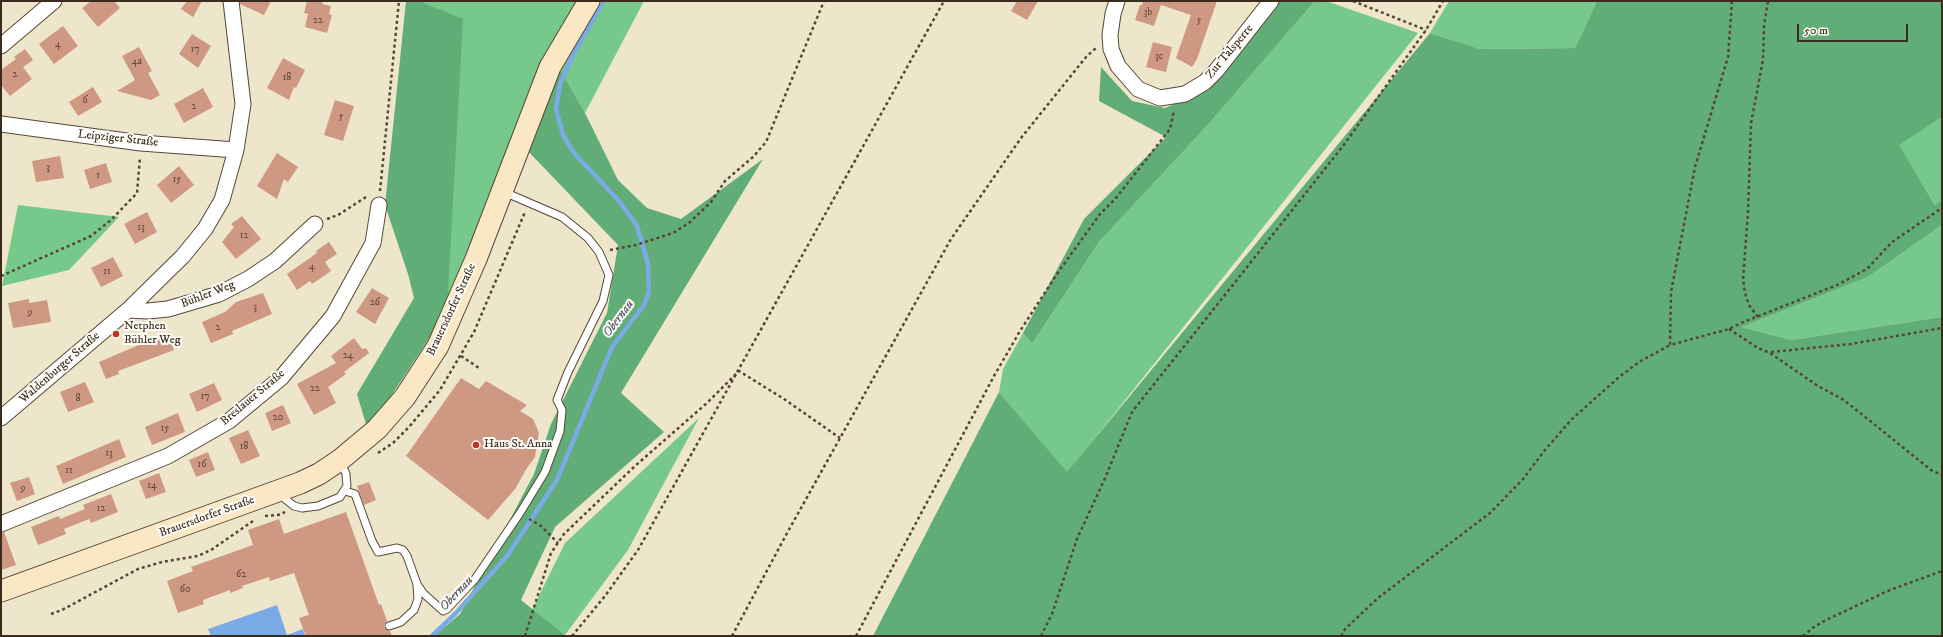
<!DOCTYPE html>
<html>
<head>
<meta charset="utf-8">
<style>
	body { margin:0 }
	#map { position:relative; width:1943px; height:637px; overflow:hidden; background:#eee6ca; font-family:"IM FELL DW Pica",serif }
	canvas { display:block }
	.frame { position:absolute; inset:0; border:2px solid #3b2a1e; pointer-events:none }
	.scale { position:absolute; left:1797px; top:24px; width:111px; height:18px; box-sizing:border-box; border:2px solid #3b2a1e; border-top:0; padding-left:5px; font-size:12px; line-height:14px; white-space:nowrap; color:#3b2a1e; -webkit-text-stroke:3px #fdfcf7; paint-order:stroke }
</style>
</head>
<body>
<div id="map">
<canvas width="1943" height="637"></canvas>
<div class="frame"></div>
<div class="scale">50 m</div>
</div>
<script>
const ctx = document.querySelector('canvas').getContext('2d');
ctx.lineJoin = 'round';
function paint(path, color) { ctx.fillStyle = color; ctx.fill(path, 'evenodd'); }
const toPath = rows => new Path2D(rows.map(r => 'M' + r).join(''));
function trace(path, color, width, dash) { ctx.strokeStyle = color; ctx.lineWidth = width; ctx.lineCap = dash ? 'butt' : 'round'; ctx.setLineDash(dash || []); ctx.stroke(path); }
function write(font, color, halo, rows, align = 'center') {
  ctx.font = font + ' "IM FELL DW Pica",serif'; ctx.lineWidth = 4; ctx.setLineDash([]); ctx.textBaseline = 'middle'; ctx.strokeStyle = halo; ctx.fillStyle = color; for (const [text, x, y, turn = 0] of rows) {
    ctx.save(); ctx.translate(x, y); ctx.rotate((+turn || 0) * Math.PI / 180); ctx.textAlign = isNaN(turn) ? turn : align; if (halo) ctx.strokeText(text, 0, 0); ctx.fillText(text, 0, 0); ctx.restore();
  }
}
paint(toPath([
	[419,1,581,1,447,311],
	[597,1,644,1,585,113,559,67],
	[1315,1,1326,1,1418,33,1067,473,999,392,1003,369,1023,333,1032,344,1099,242,1206,127],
	[1449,1,1597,1,1575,48,1480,49,1430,33],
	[1942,117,1942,201,1936,206,1898,145],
	[18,205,119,217,69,270,2,286],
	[1942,225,1942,317,1791,340,1742,327,1868,277],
	[699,418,628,550,565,635,532,610,565,543]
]), '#77c98b');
paint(toPath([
	[406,1,419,1,463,19,447,311,368,431,357,394,414,298,408,274,385,205],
	[1280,1,1315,1,1206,127,1099,242,1032,344,1023,333,1084,219,1166,137,1099,101,1101,67,1132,101,1165,108,1189,98,1219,79],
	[1597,1,1942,1,1942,117,1899,145,1935,205,1942,201,1942,225,1868,277,1742,327,1791,340,1942,317,1942,636,873,636,999,392,1067,472,1430,33,1480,49,1575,48],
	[559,67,585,113,618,180,647,208,681,219,763,159,621,393,664,432,555,527,521,600,565,635,564,636,434,636,460,614,534,474,551,424,607,313,618,245,526,149]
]), '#61ad77');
paint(toPath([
	[277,605,287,635,303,629,305,635,211,636,208,629]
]), '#7babe6');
trace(toPath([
	[432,636,455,614,507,556,557,480,612,347,644,305,649,292,648,264,637,226,620,202,574,153,563,135,556,109,560,84,573,55,604,1]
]), '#7babe6', 4.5);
paint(toPath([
	[91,1,114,1,120,8,98,27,82,8],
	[187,1,202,1,193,17,181,9],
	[240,1,271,1,264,15,240,4],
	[307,1,323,1,322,4,331,6,329,14,332,15,327,33,305,27,308,14,304,13],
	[1017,1,1038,1,1027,20,1011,11],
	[1143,1,1217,1,1197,59,1192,67,1176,58,1191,15,1161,5,1154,26,1135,20,1140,5,1142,5],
	[63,26,78,46,54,64,39,44],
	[192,34,211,46,198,68,179,54],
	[1153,42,1172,47,1166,72,1146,67],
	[139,47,152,71,148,73,160,95,151,100,117,91,135,80,122,56],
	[25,49,33,60,23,67,32,79,10,96,1,85,1,70,16,59,14,57],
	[283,58,305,70,296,88,294,87,289,100,267,88],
	[93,87,102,102,78,116,69,102],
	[203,88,213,107,184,123,174,104],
	[335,100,354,106,343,141,324,135],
	[277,153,298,167,288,182,284,179,277,199,257,186],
	[60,156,64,178,36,182,32,161],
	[106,163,112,182,90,189,84,170],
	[179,166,194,185,171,203,157,185],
	[147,212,157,232,135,244,124,224],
	[242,216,261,239,236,259,222,242,234,227,231,224],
	[329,242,337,254,325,262,331,271,312,284,310,281,297,290,287,274,317,253,316,251],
	[113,257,123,276,101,287,91,268],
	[372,288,389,298,375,324,356,312],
	[263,293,272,314,232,331,233,334,211,343,202,322,225,312,236,302],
	[29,299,29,303,47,300,51,322,13,328,8,303],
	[167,333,174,350,118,371,119,374,106,379,99,362],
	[354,338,362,349,366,348,369,353,344,372,346,374,328,387,336,403,314,415,297,384,336,363,331,356],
	[461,378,479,389,486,381,527,405,520,411,533,419,539,433,535,457,527,468,515,489,488,520,406,456],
	[85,382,94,402,68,412,60,392],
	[214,383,222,400,197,412,189,394],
	[283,405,291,423,272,431,265,413],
	[178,413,185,432,152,445,145,427],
	[248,430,260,456,241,464,229,438],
	[119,439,126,457,63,484,56,466],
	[208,452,215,470,196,477,189,460],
	[159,473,166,492,146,499,139,481],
	[29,477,35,494,17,501,10,483],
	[369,482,376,500,364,505,357,486],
	[111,494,118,512,91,523,89,519,64,529,66,534,38,545,31,527,59,516,60,519,85,509,83,505],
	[346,512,379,605,381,604,387,621,384,625,384,628,390,631,392,636,306,636,299,618,309,615,294,573,270,581,269,577,242,586,243,588,230,593,230,590,203,600,204,604,178,613,167,581,193,571,191,567,253,545,248,530,279,519,284,534],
	[4,532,16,565,1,570,1,533]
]), '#ce9882');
const lane = toPath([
	[345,491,355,494,372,541,378,552,397,548,403,550,407,556,417,584,423,593,443,611,447,609,475,579,520,513,545,472,560,431,562,410,557,400,568,372,603,301,609,275,599,252,588,238,562,217,504,192],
	[279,494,294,506,302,508,318,506,340,497,347,486,346,474,341,462],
	[389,626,401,622,414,610,418,599,417,586]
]);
const street = toPath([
	[1117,1,1113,14,1110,35,1111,49,1118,66,1138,89,1160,98,1185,94,1205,82,1216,71,1271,1],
	[1,46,54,1],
	[1,124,141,143,236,150],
	[128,310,148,311,168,309,219,294,248,279,275,261,315,224],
	[1,418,128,310,183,256,205,229,222,200,236,150,243,104,231,1],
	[1,524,168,456,229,421,281,378,333,316,373,243,379,205]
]);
const secondary = toPath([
	[1,591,300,483,319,474,340,460,377,429,405,397,438,346,476,259,550,67,589,1]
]);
trace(lane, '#564638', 9);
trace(street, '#564638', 17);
trace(secondary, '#564638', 23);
trace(toPath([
	[1353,1,1426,30],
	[1732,1,1728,57,1695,167,1671,292,1670,345,1729,329,1741,323,1837,285,1867,269,1892,242,1942,208],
	[380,191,399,1],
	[327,219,338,215,366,197],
	[610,250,636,245,673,233,689,223,711,202,725,181,753,157,766,142,824,1],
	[1,276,91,236,111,220,137,193,140,157],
	[1758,317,1749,305,1745,293,1743,279,1748,212,1751,123,1763,60,1764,26,1768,1],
	[1729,329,1758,348,1770,353,1818,386,1844,400,1931,470,1942,475],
	[1771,352,1851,344,1942,328],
	[461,356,479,368],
	[378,453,393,443,409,427,440,390,474,332,525,212],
	[265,516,278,515,285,512],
	[529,519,541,526,558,543],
	[51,614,62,610,138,569,162,562,198,556,211,550,253,521],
	[525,636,551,553,564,534,635,466,707,403,739,371,784,399,840,438],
	[572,636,605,596,638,550,944,1],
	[732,636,786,535,951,239,1021,138,1086,57,1096,48],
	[856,636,994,376,1020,331,1059,271,1100,214,1116,198,1170,129,1174,110],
	[1041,636,1052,614,1077,539,1106,476,1132,412,1343,146,1426,30,1443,1],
	[1341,636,1345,629,1378,598,1490,513,1523,479,1545,450,1572,419,1618,378,1639,362,1670,345],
	[1803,636,1814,627,1826,620,1890,590,1942,571]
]), '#564638', 2.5, [3, 3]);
trace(lane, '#fff', 7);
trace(street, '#fff', 15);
trace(secondary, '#fae7c3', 21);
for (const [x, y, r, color] of [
	[116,334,4,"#c8321e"],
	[476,445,4,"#c8321e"]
]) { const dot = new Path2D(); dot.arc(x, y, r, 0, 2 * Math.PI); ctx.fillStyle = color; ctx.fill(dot); trace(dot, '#fdfcf7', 1.5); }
write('10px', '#604637', null, [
	["3b",1148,13],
	["22",318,21],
	["5",1199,21],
	["4",58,45],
	["17",195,50],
	["3c",1159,57],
	["4a",137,62],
	["2",15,75],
	["18",287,78],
	["6",85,101],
	["2",194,107],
	["5",341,117],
	["3",48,168],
	["1",98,176],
	["15",177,180],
	["13",141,228],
	["12",244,236],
	["4",312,267],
	["11",107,272],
	["26",375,303],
	["3",255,308],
	["9",30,313],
	["2",218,328],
	["24",348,356],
	["22",315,389],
	["17",205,397],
	["8",78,399],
	["20",278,418],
	["15",165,429],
	["18",244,447],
	["13",109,454],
	["16",202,465],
	["11",69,471],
	["14",152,486],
	["9",23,489],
	["12",101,509],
	["62",241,575],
	["60",185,590]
]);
write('12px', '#3b2a1e', '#fdfcf7', [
	["Zur Talsperre",1230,52,-50],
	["Leipziger Straße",118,139,6],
	["Bühler Weg",208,295,-21],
	["Brauersdorfer Straße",452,310,-65],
	["Waldenburger Straße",60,368,-41],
	["Breslauer Straße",253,398,-40],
	["Brauersdorfer Straße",207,517,-20]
]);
write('12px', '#3b2a1e', '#fdfcf7', [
	["Netphen",124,327],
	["Bühler Weg",124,341],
	["Haus St. Anna",484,445]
], 'left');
write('italic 13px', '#515764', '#fdfcf7', [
	["Obernau",619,319,-53],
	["Obernau",457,594,-47]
]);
</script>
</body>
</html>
